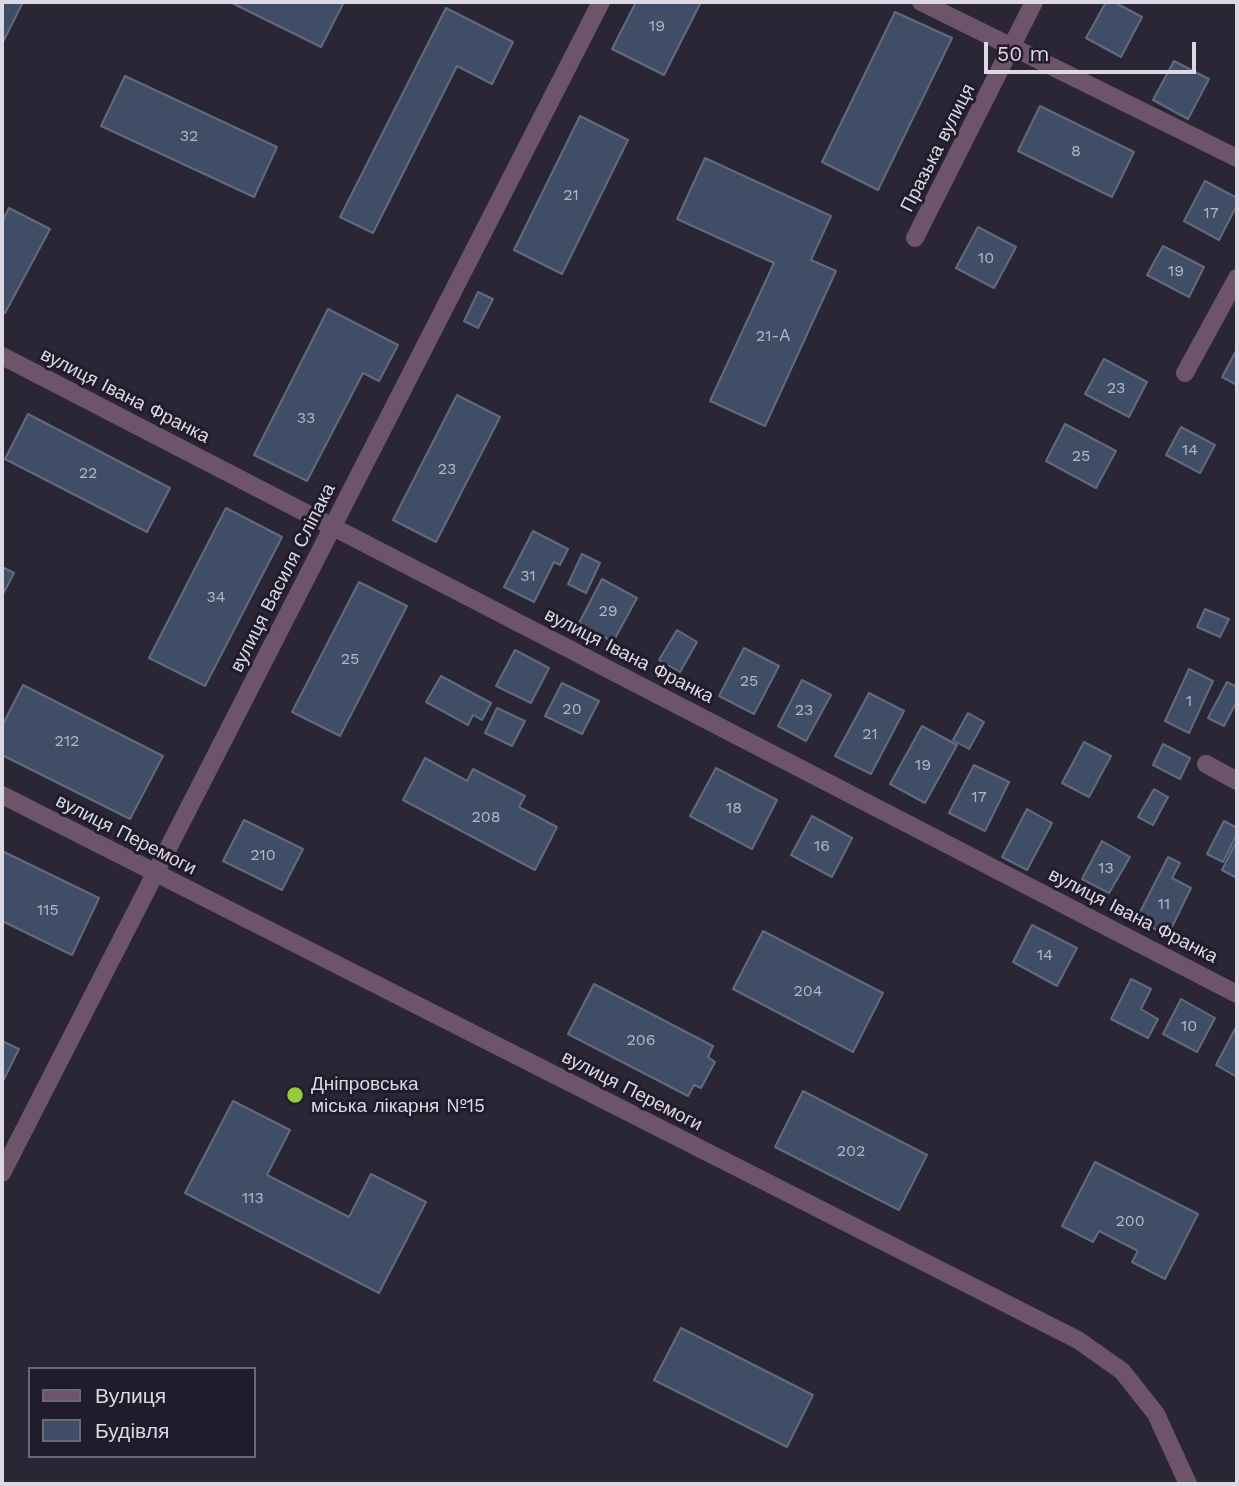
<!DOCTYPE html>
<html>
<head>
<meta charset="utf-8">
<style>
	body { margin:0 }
	#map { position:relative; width:1239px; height:1486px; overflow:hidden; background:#2b2636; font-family:"Work Sans",sans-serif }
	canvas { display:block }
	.frame { position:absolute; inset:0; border:4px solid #dcd9e4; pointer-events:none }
	.legend { position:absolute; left:28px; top:1367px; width:228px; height:91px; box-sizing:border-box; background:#211c2c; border:2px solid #6c6876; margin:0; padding:9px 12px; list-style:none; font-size:21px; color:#dcd9e4 }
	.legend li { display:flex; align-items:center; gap:14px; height:35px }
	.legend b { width:35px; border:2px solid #6c6876 }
	.scale { position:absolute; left:984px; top:42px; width:212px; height:32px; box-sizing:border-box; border:4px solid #dcd9e4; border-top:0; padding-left:9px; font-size:21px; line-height:24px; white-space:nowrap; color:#dcd9e4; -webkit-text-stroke:5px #211c2c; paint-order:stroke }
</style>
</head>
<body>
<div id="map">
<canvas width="1239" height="1486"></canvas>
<div class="frame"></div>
<ul class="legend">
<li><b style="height:9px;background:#6e546a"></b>Вулиця</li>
<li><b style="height:19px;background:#404d66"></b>Будівля</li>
</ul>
<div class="scale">50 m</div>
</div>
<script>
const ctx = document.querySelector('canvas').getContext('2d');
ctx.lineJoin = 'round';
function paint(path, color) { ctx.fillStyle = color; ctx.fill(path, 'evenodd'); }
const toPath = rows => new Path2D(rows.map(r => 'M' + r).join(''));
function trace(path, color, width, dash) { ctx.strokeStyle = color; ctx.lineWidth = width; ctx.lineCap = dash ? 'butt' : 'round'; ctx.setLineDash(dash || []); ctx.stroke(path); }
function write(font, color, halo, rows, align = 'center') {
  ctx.font = font + ' "Work Sans",sans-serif'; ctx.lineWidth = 6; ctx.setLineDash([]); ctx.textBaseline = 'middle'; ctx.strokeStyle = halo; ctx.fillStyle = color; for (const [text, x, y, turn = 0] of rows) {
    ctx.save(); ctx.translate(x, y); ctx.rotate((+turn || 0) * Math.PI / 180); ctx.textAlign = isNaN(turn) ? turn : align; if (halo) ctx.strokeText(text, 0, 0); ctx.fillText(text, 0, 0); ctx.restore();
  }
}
const building = toPath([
	[2,2,23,2,2,44,2,2],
	[230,2,344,2,321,47,230,2],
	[636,2,701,2,664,75,612,49,636,2],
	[1106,2,1114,2,1142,17,1121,57,1086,38,1106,2],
	[446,8,513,42,492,84,457,66,373,233,340,217,446,8],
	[895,12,952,38,878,190,822,162,895,12],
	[1174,61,1209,79,1188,119,1153,100,1174,61],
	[125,76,277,147,254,197,101,126,125,76],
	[1040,106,1134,152,1112,197,1018,151,1040,106],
	[580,116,628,140,562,274,514,250,580,116],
	[705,158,831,216,811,260,836,271,765,426,710,401,774,263,677,219,705,158],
	[1205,181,1237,198,1237,205,1219,240,1184,221,1205,181],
	[9,208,50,229,5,313,2,311,2,222,9,208],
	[978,227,1016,247,994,288,956,268,978,227],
	[1163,246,1204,267,1189,297,1147,275,1163,246],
	[478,292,493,299,478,328,464,321,478,292],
	[328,309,398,345,379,381,363,373,307,481,254,455,328,309],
	[1237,349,1237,385,1222,377,1237,349],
	[1104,359,1147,382,1129,417,1085,394,1104,359],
	[457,395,500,417,436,542,393,520,457,395],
	[28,414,170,488,147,532,5,459,28,414],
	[1065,424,1116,451,1096,488,1046,461,1065,424],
	[1181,427,1215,445,1200,473,1166,455,1181,427],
	[226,508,282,537,205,686,149,658,226,508],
	[533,531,568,549,560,565,554,562,534,602,504,587,533,531],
	[582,554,600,563,586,593,568,584,582,554],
	[2,567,14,573,2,596,2,567],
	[602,579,637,598,613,642,579,623,602,579],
	[359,582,407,606,340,736,292,712,359,582],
	[1205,609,1229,619,1220,637,1197,627,1205,609],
	[677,630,697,642,680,672,659,660,677,630],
	[744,648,779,666,754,714,719,696,744,648],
	[515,650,549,668,531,703,496,686,515,650],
	[1189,669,1213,681,1189,733,1165,721,1189,669],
	[441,676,491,703,482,720,473,715,468,725,426,702,441,676],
	[802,680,831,695,806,741,778,726,802,680],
	[1227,682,1237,687,1237,701,1224,726,1208,718,1227,682],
	[562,683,599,701,582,734,545,716,562,683],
	[23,685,163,756,130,819,2,755,2,726,23,685],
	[869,693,904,711,871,774,835,756,869,693],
	[497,708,525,721,512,746,485,733,497,708],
	[968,713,984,722,969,749,953,740,968,713],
	[922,726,957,745,925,803,890,784,922,726],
	[1084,742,1111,756,1089,797,1062,783,1084,742],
	[1163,744,1190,758,1180,779,1153,765,1163,744],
	[425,758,467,781,473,769,525,796,519,807,557,827,535,870,403,800,425,758],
	[974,765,1009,782,985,831,949,813,974,765],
	[716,768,777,800,752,849,690,816,716,768],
	[1154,789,1168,797,1153,825,1138,817,1154,789],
	[1027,809,1052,823,1027,870,1002,857,1027,809],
	[812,816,852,838,832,877,791,855,812,816],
	[244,820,303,849,282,890,223,861,244,820],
	[1224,821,1237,828,1237,834,1223,862,1207,854,1224,821],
	[1237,840,1237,872,1235,877,1222,870,1237,840],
	[1102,841,1130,857,1109,893,1082,879,1102,841],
	[2,851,99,898,72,955,2,921,2,851],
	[1168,857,1180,863,1172,878,1191,888,1168,935,1136,920,1168,857],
	[1032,925,1077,948,1057,986,1013,962,1032,925],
	[763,931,883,993,853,1052,733,989,763,931],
	[1131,979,1151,989,1141,1009,1158,1019,1148,1038,1111,1019,1131,979],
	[594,984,713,1046,708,1057,715,1062,701,1088,694,1085,688,1096,568,1034,594,984],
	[1181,999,1215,1018,1197,1052,1163,1034,1181,999],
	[1235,1029,1237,1031,1237,1077,1216,1065,1235,1029],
	[2,1041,19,1049,2,1083,2,1041],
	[803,1091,927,1155,899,1210,775,1147,803,1091],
	[233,1101,290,1130,267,1175,349,1217,371,1174,426,1202,379,1293,185,1193,233,1101],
	[1095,1162,1198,1214,1165,1279,1132,1262,1138,1251,1099,1231,1093,1242,1062,1226,1095,1162],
	[681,1328,813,1395,787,1447,654,1380,681,1328]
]);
paint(building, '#404d66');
trace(building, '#616b7d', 2);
trace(toPath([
	[921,2,1237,158],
	[915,238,1034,2],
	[2,356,1237,994],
	[1185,373,1237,278],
	[1206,764,1237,781],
	[2,795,1078,1340,1122,1371,1156,1414,1188,1484],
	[2,1173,601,2]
]), '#6e546a', 18);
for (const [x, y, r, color] of [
	[295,1095,9,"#95cc3b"]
]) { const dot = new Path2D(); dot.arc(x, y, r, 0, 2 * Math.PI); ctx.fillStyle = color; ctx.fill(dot); trace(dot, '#211c2c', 2.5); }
write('16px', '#b5b6c4', null, [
	["19",657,26],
	["32",189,136],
	["8",1076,151],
	["21",571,195],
	["17",1211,213],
	["10",986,258],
	["19",1176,271],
	["21-А",773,336],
	["23",1116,388],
	["33",306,418],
	["14",1190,450],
	["25",1081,456],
	["23",447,469],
	["22",88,473],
	["31",528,576],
	["34",216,597],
	["29",608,611],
	["25",350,659],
	["25",749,681],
	["1",1189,701],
	["20",572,709],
	["23",804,710],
	["21",870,734],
	["212",67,741],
	["19",923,765],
	["17",979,797],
	["18",734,808],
	["208",486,817],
	["16",822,846],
	["210",263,855],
	["13",1106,868],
	["11",1164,904],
	["115",48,910],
	["14",1045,955],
	["204",808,991],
	["10",1189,1026],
	["206",641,1040],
	["202",851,1151],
	["113",253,1198],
	["200",1130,1221]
]);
write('19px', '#dcd9e4', '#211c2c', [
	["Празька вулиця",938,148,-63],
	["вулиця Івана Франка",125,396,27],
	["вулиця Василя Сліпака",283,578,-63],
	["вулиця Івана Франка",629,656,27],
	["вулиця Перемоги",126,835,27],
	["вулиця Івана Франка",1133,916,27],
	["вулиця Перемоги",632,1091,27]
]);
write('19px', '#dcd9e4', '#211c2c', [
	["Дніпровська",311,1084],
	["міська лікарня №15",311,1106]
], 'left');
</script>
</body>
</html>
